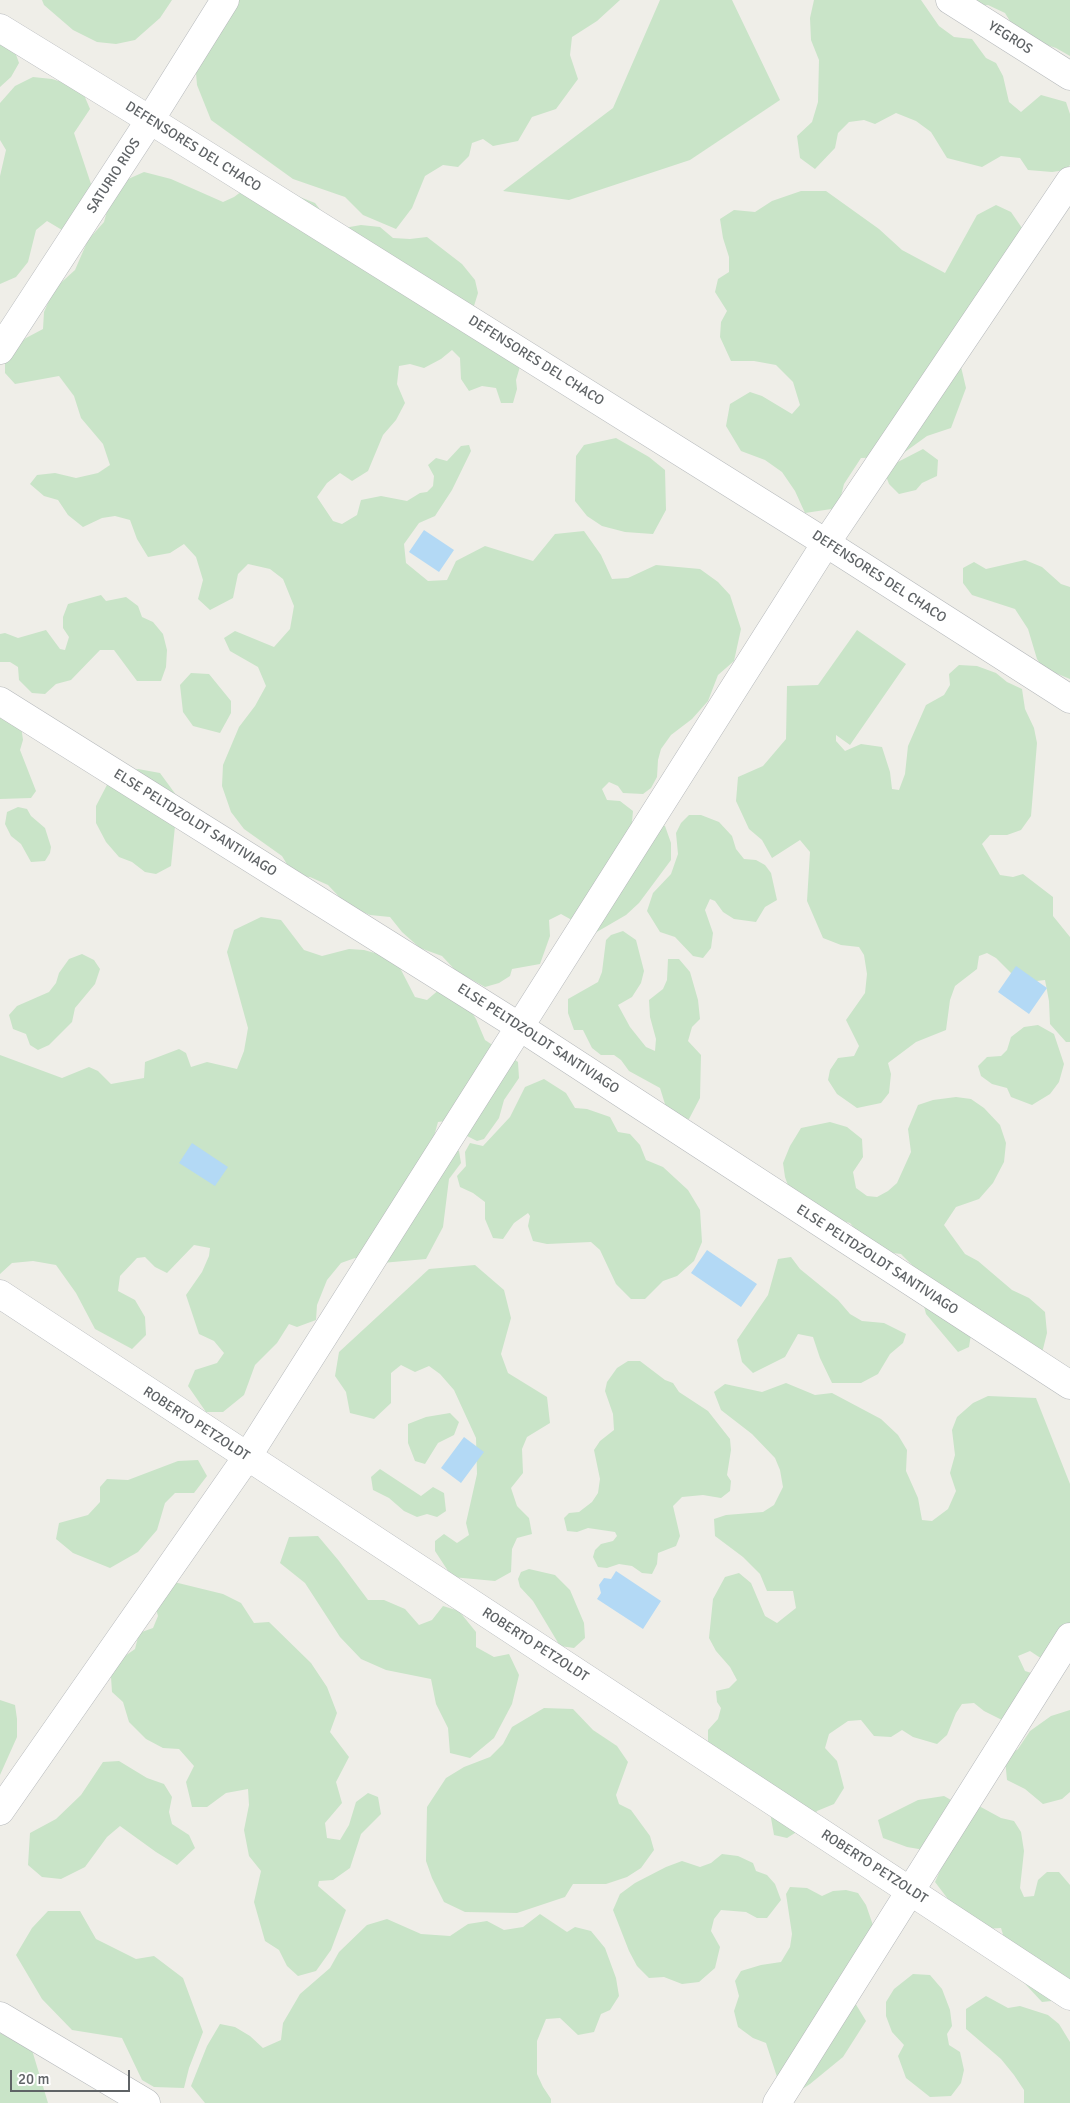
<!DOCTYPE html>
<html>
<head>
<meta charset="utf-8">
<style>
	body { margin:0 }
	#map { position:relative; width:1070px; height:2103px; overflow:hidden; background:#efeee8; font-family:Signika,sans-serif }
	canvas { display:block }
	.scale { position:absolute; left:10px; top:2070px; width:120px; height:22px; box-sizing:border-box; border:2px solid #5f6366; border-top:0; padding-left:6px; font-size:15px; line-height:18px; white-space:nowrap; color:#5f6366; -webkit-text-stroke:4px #fff; paint-order:stroke }
</style>
</head>
<body>
<div id="map">
<canvas width="1070" height="2103"></canvas>
<div class="scale">20 m</div>
</div>
<script>
const ctx = document.querySelector('canvas').getContext('2d');
ctx.lineJoin = 'round';
function paint(path, color) { ctx.fillStyle = color; ctx.fill(path, 'evenodd'); }
const toPath = rows => new Path2D(rows.map(r => 'M' + r).join(''));
function trace(path, color, width, dash) { ctx.strokeStyle = color; ctx.lineWidth = width; ctx.lineCap = dash ? 'butt' : 'round'; ctx.setLineDash(dash || []); ctx.stroke(path); }
function write(font, color, halo, rows, align = 'center') {
  ctx.font = font + ' Signika,sans-serif'; ctx.lineWidth = 4; ctx.setLineDash([]); ctx.textBaseline = 'middle'; ctx.strokeStyle = halo; ctx.fillStyle = color; for (const [text, x, y, turn = 0] of rows) {
    ctx.save(); ctx.translate(x, y); ctx.rotate((+turn || 0) * Math.PI / 180); ctx.textAlign = isNaN(turn) ? turn : align; if (halo) ctx.strokeText(text, 0, 0); ctx.fillText(text, 0, 0); ctx.restore();
  }
}
paint(toPath([
	[42,0,172,0,160,18,135,40,116,44,97,42,73,30,44,5],
	[225,0,620,0,597,21,572,37,570,55,578,79,556,109,532,117,518,141,493,146,483,139,472,143,469,156,458,167,443,165,425,176,412,208,396,229,363,215,345,197,293,179,211,120,197,85,194,48],
	[660,0,732,0,780,100,690,160,569,200,503,191,613,108],
	[814,0,921,0,939,26,954,37,972,39,986,58,996,63,1003,76,1009,102,1021,112,1041,95,1066,102,1070,114,1070,165,1066,170,1052,172,1028,170,1020,158,1001,156,982,167,947,158,931,132,916,121,896,113,875,124,864,120,849,122,838,133,835,148,815,169,800,158,797,136,812,122,818,102,819,60,811,40,810,18],
	[967,0,1070,0,1070,56,1056,48,1019,36,1005,13,988,5,978,6],
	[0,43,14,49,19,63,11,77,0,87],
	[33,77,52,79,68,84,84,95,90,109,74,133,94,193,62,230,47,221,36,230,28,262,16,277,0,284,0,176,6,150,0,140,0,103,15,86],
	[144,172,171,179,223,202,234,197,257,180,315,203,329,221,344,228,361,225,380,227,393,238,410,239,427,237,462,264,475,280,478,293,474,306,527,343,516,380,517,389,513,403,501,403,496,388,482,386,469,391,461,379,460,358,452,350,441,359,424,368,410,364,399,366,397,384,405,403,396,420,383,435,368,471,352,481,340,473,327,483,317,497,333,521,342,524,357,515,361,500,381,496,407,501,420,493,427,492,433,486,434,476,428,465,436,458,447,461,461,446,469,445,471,451,452,490,435,516,419,523,404,544,406,563,428,581,447,580,456,561,485,546,533,561,555,534,584,531,601,555,612,579,628,578,656,565,700,569,718,582,730,595,741,629,734,661,718,675,708,701,692,719,671,735,661,749,658,760,657,777,651,788,643,794,623,793,618,786,609,782,602,789,607,800,620,801,633,811,632,822,655,820,665,826,671,843,671,860,639,903,626,915,595,933,561,914,549,920,550,936,540,964,512,969,510,976,499,983,485,987,456,971,442,956,420,948,402,932,390,917,370,915,347,905,328,885,310,877,294,876,282,856,244,829,231,812,222,786,223,765,239,727,255,706,266,686,258,667,230,651,224,638,235,631,274,647,290,629,294,606,283,579,270,569,248,564,238,574,233,598,210,610,198,599,203,580,196,557,184,544,170,553,148,557,137,539,130,520,115,516,102,518,83,527,68,515,58,500,44,496,30,484,37,475,55,473,76,478,98,473,110,465,103,444,81,418,74,396,59,376,15,384,5,373,5,356,26,338,43,329,44,312,54,289,75,270,88,240,104,222,112,193,126,180],
	[801,191,826,191,879,229,902,250,945,273,977,215,996,205,1011,212,1022,228,991,279,975,297,954,337,966,388,951,428,927,436,898,457,861,458,844,484,838,508,805,513,795,491,782,472,765,460,741,451,726,426,730,404,750,392,762,396,792,414,800,405,793,382,776,365,754,361,731,361,720,337,721,322,727,311,715,292,718,279,729,272,729,257,723,238,720,219,734,210,755,212,772,201],
	[616,438,649,457,665,470,666,510,653,534,625,532,602,526,587,516,575,501,576,456,584,445],
	[923,449,938,460,937,476,922,483,916,490,899,494,889,484,886,476,892,465],
	[1025,560,1042,567,1061,584,1070,587,1070,679,1043,668,1037,659,1028,629,1015,609,972,595,963,583,963,568,974,562,986,569],
	[101,595,106,601,126,597,138,606,142,617,153,622,163,634,167,650,166,667,161,681,137,681,114,650,100,650,71,680,56,684,45,694,32,693,19,680,18,667,10,662,0,662,0,634,5,633,18,638,46,630,60,649,65,650,69,637,63,628,63,617,68,604],
	[857,630,906,664,850,745,836,735,836,741,845,751,861,744,882,747,890,772,892,789,899,790,905,774,908,746,926,705,944,695,950,685,949,674,959,665,977,666,996,673,1007,682,1022,689,1025,709,1034,728,1037,743,1031,816,1021,830,1007,835,990,835,982,844,1000,875,1013,877,1023,874,1053,897,1053,916,1070,937,1070,1042,1066,1042,1050,1024,1049,1001,1045,980,1028,982,1015,977,996,958,987,953,979,956,977,969,955,986,950,1000,946,1030,916,1042,888,1063,891,1074,889,1093,881,1103,857,1108,837,1094,828,1080,830,1070,838,1058,854,1056,859,1046,846,1020,865,993,867,974,864,955,859,947,841,945,823,938,807,901,810,852,800,840,772,858,762,840,749,829,736,801,738,777,763,766,786,739,787,686,818,685],
	[191,673,209,674,231,701,231,713,220,733,193,726,183,712,180,685],
	[0,696,21,726,23,740,20,750,36,791,31,798,0,799],
	[138,769,160,773,182,803,175,826,171,866,156,874,145,872,132,862,119,857,106,842,96,823,96,806,109,781],
	[18,807,27,809,31,816,45,828,51,847,50,853,45,861,31,862,21,844,11,836,5,824,7,812],
	[689,815,701,815,719,822,732,836,736,849,744,859,756,860,765,865,771,873,777,900,765,907,756,922,734,919,723,912,715,901,710,899,705,910,713,933,711,948,703,958,693,956,675,937,660,932,647,911,653,893,671,874,678,854,676,833,681,823],
	[261,917,281,920,304,950,322,956,349,949,364,950,382,955,399,966,415,997,427,1000,441,988,465,1002,476,1019,485,1040,518,1062,519,1078,504,1100,499,1118,484,1139,477,1141,461,1133,446,1121,438,1122,433,1140,459,1151,461,1163,449,1179,443,1227,426,1259,382,1263,355,1258,341,1263,327,1280,317,1305,316,1320,297,1327,289,1324,277,1343,255,1365,244,1395,223,1412,206,1412,188,1386,195,1370,217,1363,224,1353,214,1341,199,1334,186,1295,202,1272,209,1256,210,1248,194,1245,167,1273,155,1267,145,1257,137,1258,120,1276,118,1291,135,1300,145,1317,146,1335,132,1349,95,1329,76,1293,56,1265,33,1261,12,1263,0,1274,0,1055,62,1078,89,1067,98,1071,111,1084,144,1078,145,1062,179,1049,186,1053,191,1067,207,1062,237,1069,244,1051,248,1028,227,952,234,930],
	[623,931,636,940,644,971,641,983,632,997,618,1005,630,1027,646,1047,655,1051,656,1039,650,1017,649,1000,663,989,667,980,668,959,679,959,690,972,698,1000,700,1019,692,1027,688,1041,701,1055,700,1098,689,1119,669,1117,660,1088,629,1071,621,1060,614,1055,601,1055,592,1048,583,1030,574,1030,568,1013,568,999,598,982,602,972,606,940,611,935],
	[82,954,94,960,100,969,95,984,75,1008,72,1022,49,1045,38,1050,30,1045,26,1034,13,1029,9,1015,17,1006,49,992,56,983,59,973,69,959],
	[1038,1025,1054,1034,1064,1064,1059,1082,1050,1094,1032,1105,1011,1097,1007,1088,992,1084,981,1076,978,1066,987,1057,1001,1056,1007,1050,1011,1037,1024,1027],
	[544,1079,566,1093,575,1108,587,1109,610,1117,618,1132,630,1134,640,1145,646,1160,663,1167,688,1190,700,1210,702,1242,694,1261,677,1276,663,1281,645,1299,631,1299,616,1284,600,1250,591,1242,547,1244,533,1241,528,1226,530,1216,528,1213,514,1223,503,1239,493,1238,485,1219,485,1202,473,1193,460,1187,457,1176,466,1166,465,1152,470,1143,483,1146,510,1117,525,1087],
	[956,1097,971,1099,984,1108,1000,1125,1006,1143,1004,1162,993,1183,979,1199,956,1207,944,1225,965,1254,978,1261,1012,1290,1029,1298,1045,1312,1047,1333,1041,1357,973,1322,969,1347,958,1352,926,1314,914,1267,901,1254,885,1252,864,1239,850,1223,836,1219,791,1194,785,1177,783,1163,790,1146,801,1128,830,1122,847,1127,862,1139,863,1157,853,1172,856,1188,867,1196,877,1197,888,1191,897,1183,911,1152,908,1129,918,1105,933,1100],
	[791,1257,800,1269,838,1300,850,1314,862,1321,884,1323,906,1334,903,1343,890,1354,878,1374,861,1383,832,1383,820,1358,813,1337,798,1334,785,1357,753,1373,742,1362,737,1340,768,1295,778,1259],
	[475,1265,504,1290,511,1318,501,1354,508,1373,547,1397,550,1423,527,1437,522,1449,523,1473,511,1488,517,1506,529,1518,532,1534,517,1538,512,1549,511,1572,495,1581,452,1577,435,1551,435,1541,444,1534,457,1543,469,1535,466,1523,477,1474,476,1438,454,1390,440,1374,429,1366,415,1372,401,1365,391,1373,391,1403,374,1419,350,1413,346,1392,335,1376,339,1352,429,1269],
	[628,1361,640,1361,665,1380,673,1383,679,1392,708,1411,730,1439,731,1450,727,1475,731,1481,730,1491,721,1498,703,1495,682,1497,673,1506,680,1536,676,1546,658,1553,657,1564,652,1574,642,1573,632,1566,619,1564,607,1568,598,1567,593,1557,595,1550,601,1544,613,1541,617,1536,615,1532,588,1528,577,1532,567,1531,564,1518,569,1513,579,1512,592,1502,598,1493,600,1479,594,1450,600,1441,614,1430,613,1414,605,1391,607,1382,617,1368],
	[786,1383,815,1395,832,1393,881,1419,898,1435,907,1450,906,1471,918,1498,922,1520,932,1521,948,1509,956,1491,950,1473,955,1455,952,1430,957,1417,973,1403,988,1396,1036,1398,1070,1484,1070,1660,1042,1659,1030,1651,1018,1656,1025,1671,1041,1676,1042,1703,1037,1716,1019,1720,1002,1720,984,1711,974,1703,962,1704,956,1713,947,1735,937,1744,913,1737,902,1730,891,1737,874,1736,861,1720,848,1721,829,1734,825,1748,837,1761,844,1788,834,1804,817,1811,806,1826,787,1838,774,1835,768,1801,708,1753,708,1730,718,1719,721,1708,717,1702,716,1691,729,1688,737,1680,730,1667,716,1651,709,1638,713,1599,725,1577,739,1573,751,1583,765,1616,777,1623,796,1608,793,1591,767,1591,760,1574,743,1557,715,1536,714,1519,726,1515,763,1512,774,1505,783,1487,780,1470,775,1458,752,1434,721,1410,714,1392,725,1384,762,1392],
	[450,1413,459,1422,454,1435,438,1443,425,1464,415,1461,408,1443,408,1424,426,1417],
	[198,1460,207,1476,194,1493,175,1493,165,1503,157,1530,138,1552,110,1568,73,1553,56,1539,59,1523,88,1515,100,1502,100,1487,107,1479,128,1480,178,1461],
	[380,1469,421,1496,433,1487,444,1493,446,1511,437,1517,427,1514,417,1517,404,1511,389,1498,373,1490,371,1477],
	[318,1536,339,1561,368,1600,384,1600,405,1609,419,1625,432,1620,443,1606,459,1611,476,1632,476,1647,494,1657,509,1654,519,1675,512,1704,494,1738,470,1758,450,1753,448,1728,436,1704,431,1679,386,1670,361,1659,340,1637,305,1583,280,1563,289,1537],
	[529,1569,555,1575,570,1590,584,1623,585,1638,574,1648,560,1646,533,1601,520,1587,518,1579,521,1572],
	[174,1582,223,1594,241,1603,254,1623,269,1622,311,1663,327,1687,337,1713,330,1732,349,1757,336,1782,342,1803,325,1823,327,1838,340,1840,349,1825,356,1802,368,1793,378,1797,381,1814,361,1834,350,1868,333,1880,319,1881,318,1886,346,1910,331,1950,316,1971,298,1976,287,1966,279,1950,265,1941,254,1902,261,1871,249,1856,244,1830,249,1805,248,1789,226,1793,207,1807,192,1807,186,1782,194,1766,179,1749,163,1748,146,1739,129,1722,123,1702,112,1692,111,1677,118,1661,135,1649,139,1633,153,1628,158,1616,153,1598],
	[0,1700,15,1705,17,1719,17,1737,0,1775],
	[544,1708,573,1709,593,1730,617,1746,628,1762,616,1795,619,1804,631,1810,650,1836,654,1850,641,1868,627,1877,606,1884,573,1884,565,1897,517,1913,465,1912,444,1902,432,1878,426,1861,427,1807,446,1778,464,1767,490,1757,503,1744,512,1727],
	[1070,1710,1070,1792,1062,1799,1043,1804,1025,1789,1007,1780,1005,1759,1018,1749,1030,1731,1051,1716],
	[119,1761,147,1778,164,1784,172,1797,169,1812,172,1824,189,1835,195,1848,177,1865,156,1852,120,1826,107,1837,85,1867,61,1879,42,1877,28,1865,30,1833,56,1819,81,1795,103,1762],
	[944,1796,958,1804,979,1806,1001,1818,1014,1821,1021,1832,1024,1851,1020,1888,1024,1897,1034,1896,1038,1880,1047,1872,1059,1872,1070,1885,1070,1996,1061,2000,1042,2002,1015,1973,1001,1928,985,1929,954,1907,935,1882,942,1866,930,1851,907,1847,883,1838,878,1820,918,1800],
	[722,1854,738,1856,753,1863,756,1871,767,1875,775,1884,781,1900,767,1918,757,1918,746,1912,721,1910,714,1919,711,1931,720,1947,715,1968,699,1982,682,1984,664,1977,649,1978,637,1966,629,1951,613,1910,620,1894,635,1883,666,1867,682,1861,700,1867,711,1863],
	[790,1887,807,1888,822,1896,833,1891,846,1890,858,1893,866,1905,875,1931,849,1993,866,2021,843,2057,810,2084,793,2095,778,2080,766,2043,753,2038,738,2027,734,2011,739,1996,735,1981,741,1971,761,1965,781,1962,790,1947,792,1934,786,1894],
	[48,1911,80,1911,96,1939,136,1959,154,1956,183,1978,203,2032,189,2068,184,2088,154,2087,142,2080,122,2038,72,2030,42,1999,16,1955,32,1928],
	[540,1914,567,1932,575,1927,591,1931,605,1948,616,1978,619,1996,610,2010,601,2014,594,2032,578,2035,560,2018,546,2019,537,2041,537,2074,543,2087,551,2099,551,2103,205,2103,191,2086,207,2046,220,2024,235,2027,250,2036,263,2048,281,2040,283,2023,300,1994,330,1968,339,1952,367,1925,387,1919,421,1934,450,1936,468,1924,487,1921,504,1930,523,1927],
	[913,1974,930,1975,942,1989,950,2010,952,2026,947,2034,949,2045,960,2052,964,2070,961,2083,951,2096,930,2097,906,2078,898,2056,904,2045,892,2032,886,2016,886,2002,894,1989],
	[986,1996,1008,2008,1020,2006,1048,2015,1059,2024,1070,2042,1070,2103,1024,2103,1024,2090,1014,2075,1001,2059,966,2029,966,2009],
	[0,2033,32,2050,48,2103,0,2103]
]), '#c9e4c8');
paint(toPath([
	[424,530,454,550,439,572,409,552],
	[1016,966,1047,988,1029,1014,998,992],
	[192,1143,228,1167,215,1186,179,1163],
	[707,1250,757,1284,741,1307,691,1273],
	[464,1437,484,1452,461,1483,441,1468],
	[616,1571,661,1601,643,1629,597,1599,601,1593,599,1585,604,1578,611,1579]
]), '#b3d9f5');
const minor = toPath([
	[950,0,1070,76],
	[0,28,150,120,826,543,1070,699],
	[0,350,150,120,225,0],
	[0,701,520,1027,1070,1385],
	[0,1294,1070,1996],
	[0,1811,247,1457,826,543,1070,181],
	[0,2016,146,2103],
	[777,2103,1070,1637]
]);
trace(minor, '#b5b8bb', 29);
trace(minor, '#fff', 28);
write('14px', '#5f6366', '#fff', [
	["YEGROS",1010,38,32],
	["DEFENSORES DEL CHACO",193,147,32],
	["SATURIO RIOS",114,176,-57],
	["DEFENSORES DEL CHACO",536,361,32],
	["DEFENSORES DEL CHACO",879,577,33],
	["ELSE PELTDZOLDT SANTIVIAGO",195,823,32],
	["ELSE PELTDZOLDT SANTIVIAGO",538,1039,33],
	["ELSE PELTDZOLDT SANTIVIAGO",877,1260,33],
	["ROBERTO PETZOLDT",196,1424,33],
	["ROBERTO PETZOLDT",535,1645,33],
	["ROBERTO PETZOLDT",874,1867,33]
]);
</script>
</body>
</html>
